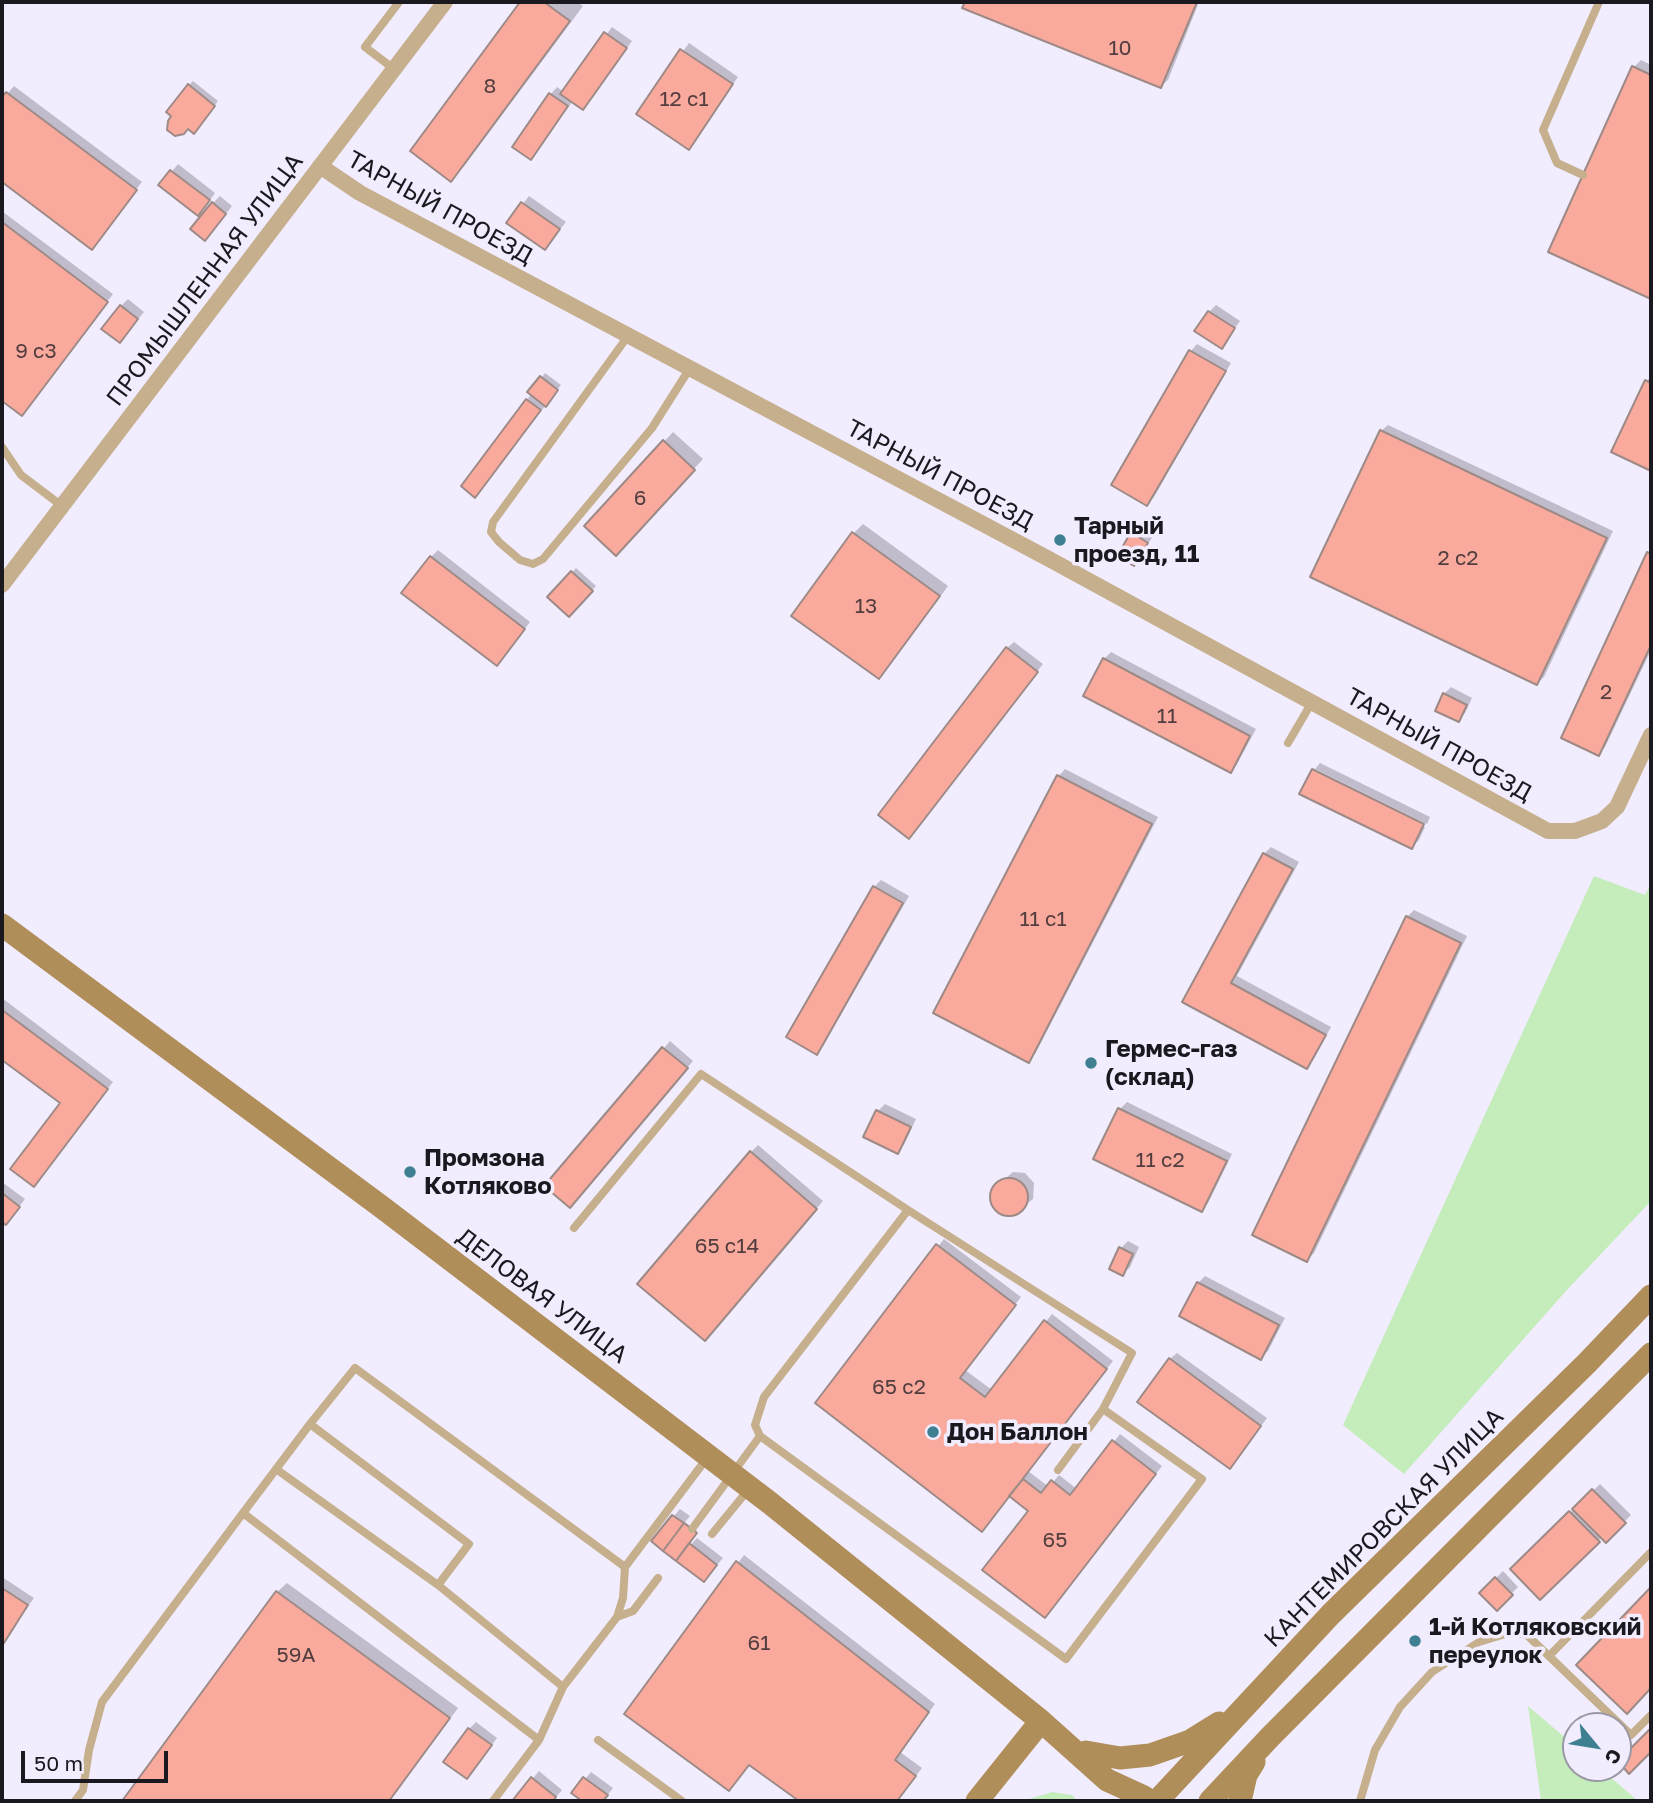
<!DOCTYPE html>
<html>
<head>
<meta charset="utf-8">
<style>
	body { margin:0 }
	#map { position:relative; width:1653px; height:1803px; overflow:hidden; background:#f1ecfe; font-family:"Golos Text",sans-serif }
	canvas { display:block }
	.frame { position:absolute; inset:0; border:4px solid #1b1920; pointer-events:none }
	.north { position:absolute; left:1562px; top:1712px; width:70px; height:70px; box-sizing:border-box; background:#f1ecfe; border:2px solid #9b98a5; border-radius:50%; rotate:120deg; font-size:19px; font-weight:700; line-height:28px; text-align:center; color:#1b1920 }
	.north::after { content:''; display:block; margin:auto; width:24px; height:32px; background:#3e8091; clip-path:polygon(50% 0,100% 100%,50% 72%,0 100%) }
	.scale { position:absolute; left:21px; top:1751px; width:147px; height:32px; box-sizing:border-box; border:4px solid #1b1920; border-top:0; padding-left:9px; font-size:21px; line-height:24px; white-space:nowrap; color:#1b1920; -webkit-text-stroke:5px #f1ecfe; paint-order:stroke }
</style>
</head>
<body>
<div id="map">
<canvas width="1653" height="1803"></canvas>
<div class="frame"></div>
<div class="north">С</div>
<div class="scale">50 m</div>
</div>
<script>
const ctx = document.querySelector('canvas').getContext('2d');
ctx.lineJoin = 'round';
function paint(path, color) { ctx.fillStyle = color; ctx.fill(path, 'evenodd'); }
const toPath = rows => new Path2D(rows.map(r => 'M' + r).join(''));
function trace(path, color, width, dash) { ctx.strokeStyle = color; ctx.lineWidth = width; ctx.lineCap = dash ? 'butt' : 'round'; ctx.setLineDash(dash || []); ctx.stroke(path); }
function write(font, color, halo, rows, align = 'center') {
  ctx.font = font + ' "Golos Text",sans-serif'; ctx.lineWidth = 7; ctx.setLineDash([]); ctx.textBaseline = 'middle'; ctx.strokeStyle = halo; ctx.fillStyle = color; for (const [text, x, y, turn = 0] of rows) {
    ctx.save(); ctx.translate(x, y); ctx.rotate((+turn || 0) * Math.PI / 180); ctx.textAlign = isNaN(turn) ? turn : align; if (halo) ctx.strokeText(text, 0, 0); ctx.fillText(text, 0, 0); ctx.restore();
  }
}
paint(toPath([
	[1594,876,1645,895,1651,883,1651,1201,1566,1291,1404,1474,1343,1425],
	[1528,1706,1576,1747,1576,1768,1600,1768,1638,1801,1541,1801],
	[1052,1792,1072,1795,1078,1801,1023,1801]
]), '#c4edbb');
paint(toPath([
	[523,2,577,2,583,6,465,165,451,179,413,151],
	[966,2,1199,2,1168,80,1161,86,964,7],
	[612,27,632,41,589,101,583,108,573,101,531,158,514,146,551,94,557,87,564,92],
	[689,43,738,77,688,148,638,114],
	[1641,60,1651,65,1651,298,1550,252,1634,67],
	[193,81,218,101,198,127,188,128,189,85],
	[14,86,142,182,92,247,2,180,2,100],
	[178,164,215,193,205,207,161,185],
	[220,196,232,206,212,232,213,203],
	[529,196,566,222,545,248,509,222],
	[3,212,113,294,22,414,2,398],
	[128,299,144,312,126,334,121,306],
	[1216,305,1240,321,1221,347,1209,312],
	[1197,344,1231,363,1154,497,1147,504,1113,484,1191,351],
	[545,373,561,385,482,489,527,400],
	[1651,376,1651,469,1613,451,1647,381],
	[1388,425,1613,531,1544,677,1537,683,1381,431],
	[673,432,703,459,626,544,586,525],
	[863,524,948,586,888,668,879,677,854,533],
	[1140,527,1154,535,1134,564,1133,534],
	[438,550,530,622,503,657,431,557],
	[1651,550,1651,650,1605,747,1598,754,1649,553],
	[576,568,596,586,569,614,550,597],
	[1014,642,1043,664,916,830,1007,648],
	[1111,652,1256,729,1237,764,1230,771,1104,659],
	[1451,687,1472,698,1465,713,1458,720,1444,694],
	[1320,763,1430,817,1427,824,1315,769],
	[1065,769,1158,817,1035,1054,1028,1060,1059,776],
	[1313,772,1425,827,1419,840,1412,847],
	[1271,847,1299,862,1237,976,1331,1027,1313,1060,1307,1067,1184,1001,1264,854],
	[881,880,909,896,823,1046,816,1053,874,887],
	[1414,910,1467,936,1314,1253,1307,1260,1407,917],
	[2,998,113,1082,40,1178,62,1103,2,1057],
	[670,1041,693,1061,576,1199,546,1186],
	[1127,1102,1232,1154,1208,1203,1201,1210,1120,1109],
	[885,1104,916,1119,904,1145,897,1152,865,1137,878,1111],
	[758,1145,823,1201,711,1332,751,1152],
	[1013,1172,1025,1173,1034,1183,1033,1199,1013,1215,999,1211,992,1200,995,1187],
	[2,1182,25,1199,2,1229],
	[944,1239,1021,1297,965,1370,992,1390,1052,1314,1113,1361,1028,1471,1049,1487,1059,1475,1077,1489,1120,1434,1162,1466,1045,1616,1030,1510,1010,1495,817,1403],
	[1128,1241,1139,1247,1130,1267,1123,1274,1121,1248],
	[1205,1276,1285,1318,1268,1351,1261,1357,1198,1283],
	[1177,1353,1267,1418,1236,1460,1170,1359],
	[1600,1484,1631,1515,1606,1540,1602,1537,1540,1598,1512,1569],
	[680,1509,690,1516,685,1522,697,1531,686,1546,688,1548,697,1538,723,1558,704,1580,653,1541],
	[744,1555,935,1704,900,1752,922,1768,897,1801,801,1801,749,1763,626,1714],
	[1503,1571,1518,1587,1497,1608,1482,1593],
	[2,1577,34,1598,4,1640,2,1639],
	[287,1583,458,1708,389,1801,125,1801,277,1592],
	[1606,1718,1614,1726,1598,1726],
	[476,1722,497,1738,473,1770,469,1729],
	[1618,1730,1631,1742,1618,1755],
	[539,1771,562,1790,553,1801,514,1801],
	[591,1772,613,1788,603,1801,585,1801,574,1793]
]), '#0003');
const building = toPath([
	[520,2,544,2,570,21,451,182,410,151,520,2],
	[965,2,1197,2,1161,88,962,8,965,2],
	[604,32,627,48,583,110,560,94,604,32],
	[680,49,733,84,689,150,636,114,680,49],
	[1632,66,1651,75,1651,299,1548,252,1632,66],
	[188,84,215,106,194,134,188,129,184,134,175,136,167,130,168,121,171,116,166,112,188,84],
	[6,92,137,190,92,250,2,182,2,97,6,92],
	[549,93,568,106,531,160,512,147,549,93],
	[170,170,210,200,198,216,158,185,170,170],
	[212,202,226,214,205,241,190,229,212,202],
	[521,202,560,229,545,250,506,223,521,202],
	[2,222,108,302,22,416,2,401,2,222],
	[120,305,138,319,120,343,101,329,120,305],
	[1208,311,1235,328,1222,349,1194,331,1208,311],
	[1189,350,1226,371,1147,506,1111,485,1189,350],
	[540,376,558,390,546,407,527,392,540,376],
	[1645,380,1651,383,1651,471,1611,452,1645,380],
	[526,399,541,410,475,498,461,486,526,399],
	[1380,430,1607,538,1537,685,1310,577,1380,430],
	[663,440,695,470,616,556,584,526,663,440],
	[852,532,940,596,879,679,791,616,852,532],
	[1131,532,1148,543,1134,566,1117,556,1131,532],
	[1647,552,1651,554,1651,645,1599,756,1561,738,1647,552],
	[430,556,525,629,497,666,401,593,430,556],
	[571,571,593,591,569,617,547,597,571,571],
	[1006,647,1038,672,909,839,878,815,1006,647],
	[1103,658,1250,736,1231,773,1083,696,1103,658],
	[1443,693,1467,705,1459,722,1435,711,1443,693],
	[1312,769,1424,824,1412,849,1299,794,1312,769],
	[1057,775,1152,824,1029,1063,933,1013,1057,775],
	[1263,853,1293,869,1231,983,1326,1035,1307,1069,1182,1002,1263,853],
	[873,886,903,903,817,1055,786,1037,873,886],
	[1406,916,1461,943,1307,1262,1252,1235,1406,916],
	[2,1010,108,1089,34,1187,10,1169,60,1103,2,1060,2,1010],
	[662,1047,688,1068,570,1208,544,1186,662,1047],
	[1118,1108,1227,1161,1202,1212,1093,1159,1118,1108],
	[876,1110,911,1127,898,1154,863,1137,876,1110],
	[750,1151,817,1209,705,1341,637,1284,750,1151],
	'990 1197a19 19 0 1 1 38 0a19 19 0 1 1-38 0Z',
	[2,1193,20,1207,6,1225,2,1222,2,1193],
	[936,1244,1016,1305,960,1378,985,1397,1044,1320,1107,1369,982,1532,815,1403,936,1244],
	[1119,1247,1133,1254,1123,1276,1109,1269,1119,1247],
	[1197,1282,1279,1325,1261,1360,1179,1316,1197,1282],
	[1169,1358,1261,1426,1230,1469,1137,1402,1169,1358],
	[1112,1440,1156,1474,1045,1618,982,1570,1028,1511,1009,1496,1023,1479,1041,1493,1051,1480,1070,1495,1112,1440],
	[1592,1489,1626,1523,1606,1543,1572,1509,1592,1489],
	[1569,1511,1600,1542,1540,1600,1510,1569,1569,1511],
	[672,1515,684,1523,663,1551,651,1541,672,1515],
	[684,1523,697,1533,676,1561,663,1551,684,1523],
	[689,1543,717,1565,704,1582,676,1561,689,1543],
	[736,1561,929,1712,895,1760,916,1776,897,1801,799,1801,749,1765,729,1791,624,1714,736,1561],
	[1495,1577,1513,1595,1497,1611,1479,1593,1495,1577],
	[1651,1587,1651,1688,1627,1714,1576,1665,1651,1587],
	[2,1588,28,1605,4,1643,2,1641,2,1588],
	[276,1591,450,1718,389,1801,122,1801,276,1591],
	[468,1728,492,1745,467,1779,443,1762,468,1728],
	[1651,1728,1651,1752,1629,1774,1618,1761,1651,1728],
	[531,1777,556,1797,553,1801,512,1801,531,1777],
	[583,1777,608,1795,603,1801,582,1801,571,1793,583,1777]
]);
paint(building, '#f9aa9d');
trace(building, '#9d8a87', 2);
trace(toPath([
	[394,69,365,47,399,2],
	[1583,175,1557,163,1543,130,1599,2],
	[628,336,493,522,491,532,499,542,520,560,533,564,543,559,652,428,690,368],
	[2,447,21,475,62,506],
	[1288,743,1312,702],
	[908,1210,1132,1353,1103,1409,1202,1479,1066,1659,760,1436,755,1425,764,1397,908,1210],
	[574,1228,701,1074,908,1210],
	[276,1469,438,1585,563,1687],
	[1058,1470,1103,1409],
	[243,1513,310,1424],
	[692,1529,760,1436],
	[712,1534,748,1490],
	[438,1585,469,1544,310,1424,355,1368,625,1567],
	[617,1617,633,1611,658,1578],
	[1550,1655,1651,1552],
	[598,1740,682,1801],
	[75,1801,83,1790,89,1750,102,1702,243,1513,539,1740],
	[493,1801,539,1740,563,1687,617,1617,623,1598,625,1567,707,1458],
	[1360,1801,1375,1750,1400,1707,1432,1672,1479,1642,1512,1632,1527,1635,1631,1735,1651,1715]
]), '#c5af8c', 8);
trace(toPath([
	[320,166,360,193,1049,559,1548,831,1575,831,1602,821,1617,807,1651,735],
	[2,585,445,2]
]), '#c5af8c', 16);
trace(toPath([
	[2,925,383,1208,770,1503,1041,1721,1107,1780,1144,1797],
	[1086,1752,1120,1758,1150,1755,1190,1741,1219,1723],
	[977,1801,1041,1721],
	[1157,1801,1331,1614,1587,1363,1651,1296],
	[1210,1801,1270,1737,1651,1354],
	[1240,1801,1246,1775,1254,1762]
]), '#b08e59', 23);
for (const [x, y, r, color] of [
	[1060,540,7,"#3e8091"],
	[1091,1063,7,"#3e8091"],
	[410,1172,7,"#3e8091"],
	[933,1432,7,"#3e8091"],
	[1415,1641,7,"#3e8091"]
]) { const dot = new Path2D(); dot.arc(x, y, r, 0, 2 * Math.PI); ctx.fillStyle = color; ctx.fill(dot); trace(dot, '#f1ecfe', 2.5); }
write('21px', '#523d3f', null, [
	["10",1120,48],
	["8",490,86],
	["12 с1",684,99],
	["9 с3",36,351],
	["6",640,498],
	["2 с2",1458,558],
	["13",866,606],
	["2",1606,692],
	["11",1167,716],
	["11 с1",1043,919],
	["11 с2",1160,1160],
	["65 с14",727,1246],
	["65 с2",899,1387],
	["65",1055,1540],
	["61",759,1643],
	["59А",296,1655]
]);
write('24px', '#1b1920', '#f1ecfe', [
	["ТАРНЫЙ ПРОЕЗД",440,208,29],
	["ПРОМЫШЛЕННАЯ УЛИЦА",205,280,-53],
	["ТАРНЫЙ ПРОЕЗД",940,475,28],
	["ТАРНЫЙ ПРОЕЗД",1439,745,29],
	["ДЕЛОВАЯ УЛИЦА",542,1296,37],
	["КАНТЕМИРОВСКАЯ УЛИЦА",1384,1528,-45]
]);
write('bold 24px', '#1b1920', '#f1ecfe', [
	["Тарный",1074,526],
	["проезд, 11",1074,554],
	["Гермес-газ",1105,1049],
	["(склад)",1105,1077],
	["Промзона",424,1158],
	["Котляково",424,1186],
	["Дон Баллон",947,1432],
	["1-й Котляковский",1429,1627],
	["переулок",1429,1655]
], 'left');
</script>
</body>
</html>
